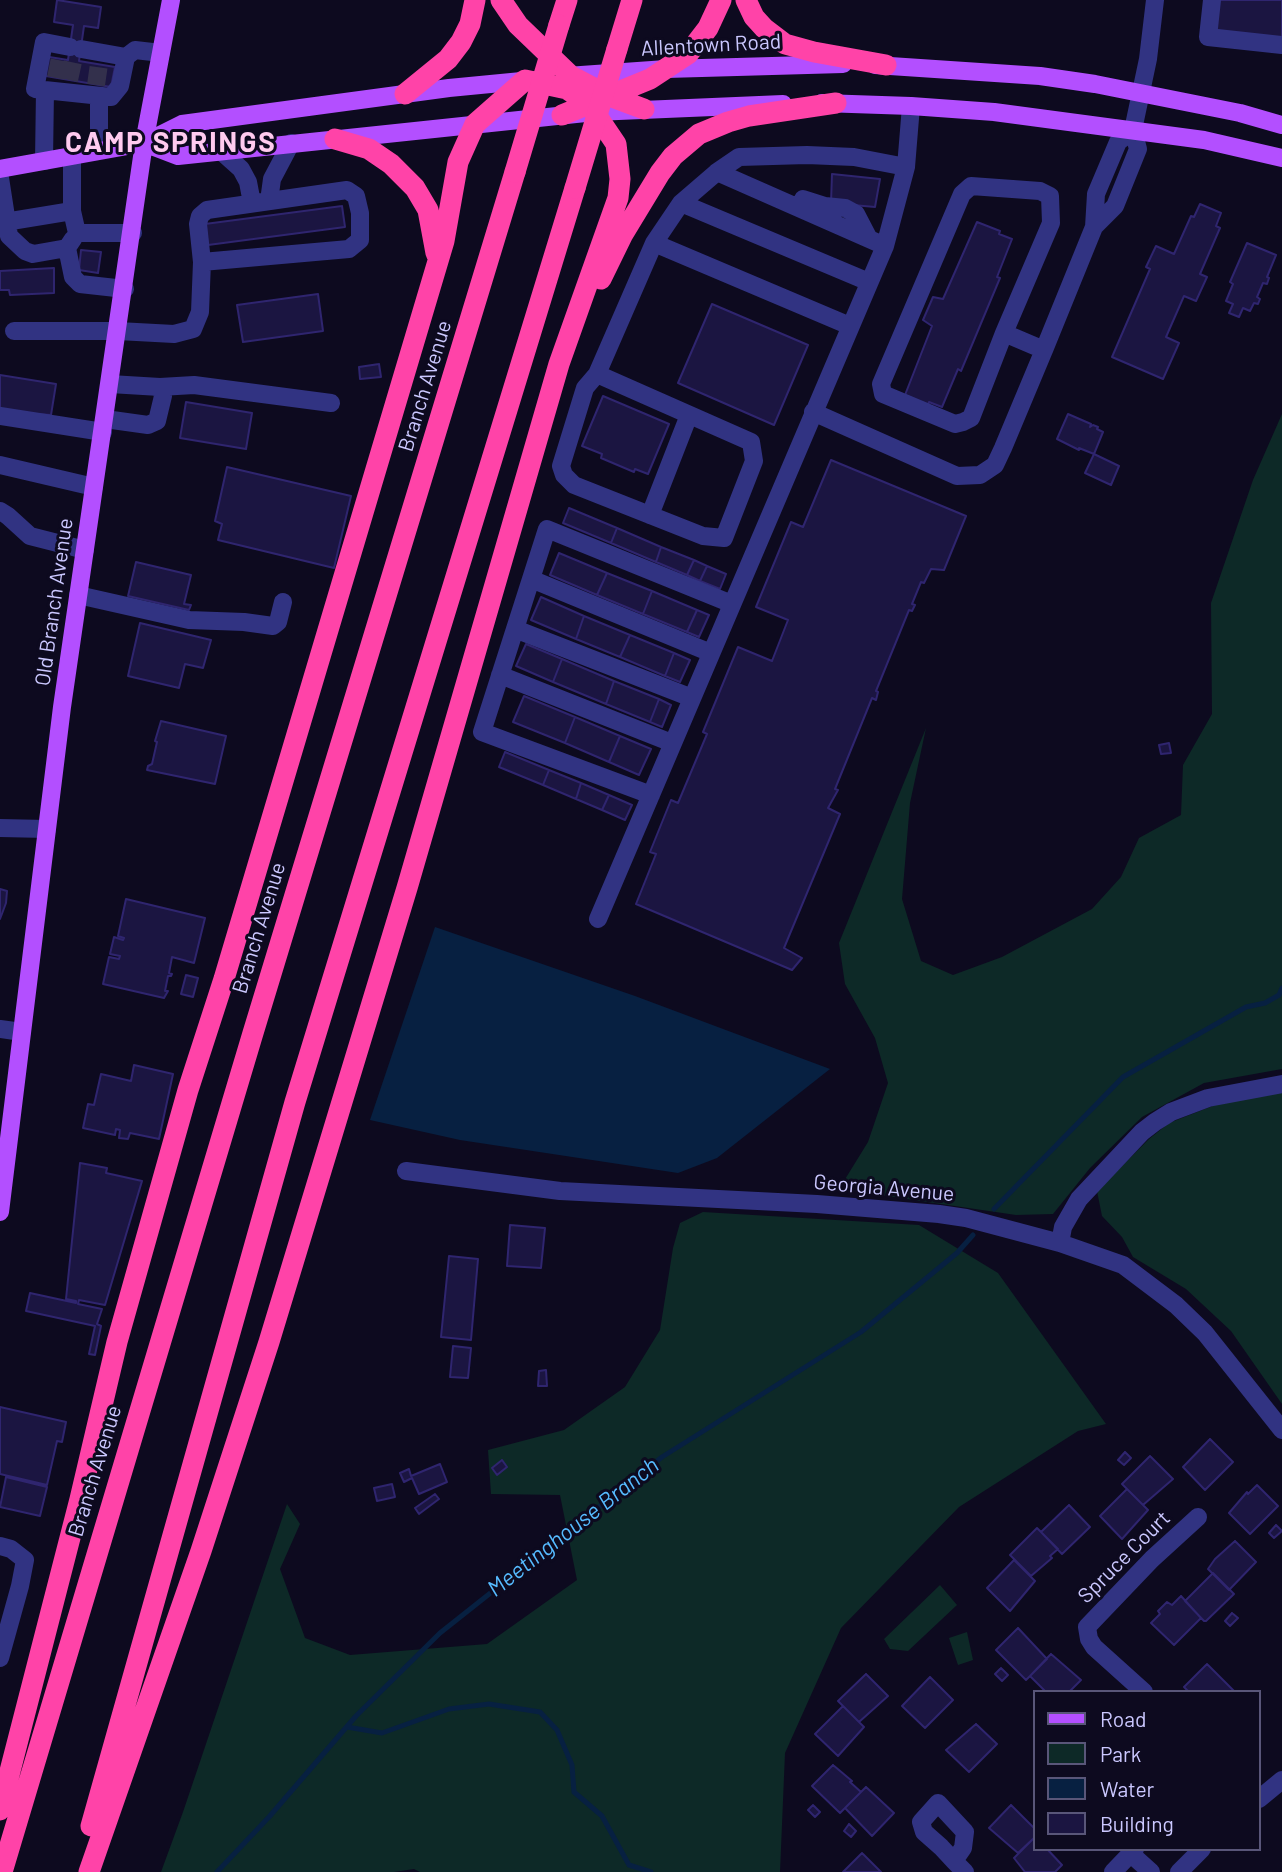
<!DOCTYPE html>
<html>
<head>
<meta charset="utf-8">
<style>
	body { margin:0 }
	#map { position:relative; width:1282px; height:1872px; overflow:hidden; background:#0d0a1f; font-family:Barlow,sans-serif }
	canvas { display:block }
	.legend { position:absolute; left:1033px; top:1690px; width:228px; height:161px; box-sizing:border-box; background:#0d0a1f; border:2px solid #595679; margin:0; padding:9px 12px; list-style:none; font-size:21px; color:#cbc8ff }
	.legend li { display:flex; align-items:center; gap:14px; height:35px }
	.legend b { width:35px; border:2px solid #595679 }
</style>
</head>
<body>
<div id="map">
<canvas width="1282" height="1872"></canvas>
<ul class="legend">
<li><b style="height:9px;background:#b34fff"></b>Road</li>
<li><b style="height:19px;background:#0d2927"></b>Park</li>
<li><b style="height:19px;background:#072041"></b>Water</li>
<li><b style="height:19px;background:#1b1541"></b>Building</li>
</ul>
</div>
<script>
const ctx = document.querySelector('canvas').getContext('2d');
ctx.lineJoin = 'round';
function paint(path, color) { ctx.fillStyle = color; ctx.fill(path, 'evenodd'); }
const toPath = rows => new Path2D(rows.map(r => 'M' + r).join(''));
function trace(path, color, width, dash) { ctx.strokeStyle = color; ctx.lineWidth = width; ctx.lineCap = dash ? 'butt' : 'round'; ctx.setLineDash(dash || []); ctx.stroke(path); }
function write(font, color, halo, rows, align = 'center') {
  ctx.font = font + ' Barlow,sans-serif'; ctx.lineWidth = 6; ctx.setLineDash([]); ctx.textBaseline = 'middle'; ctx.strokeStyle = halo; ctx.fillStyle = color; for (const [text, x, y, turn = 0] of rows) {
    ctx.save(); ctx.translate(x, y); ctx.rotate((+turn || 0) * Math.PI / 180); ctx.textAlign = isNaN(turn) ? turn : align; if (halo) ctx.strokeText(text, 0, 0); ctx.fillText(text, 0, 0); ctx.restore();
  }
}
paint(toPath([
	[1282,414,1282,1069,1204,1083,1142,1117,1090,1168,1053,1214,1016,1215,839,1189,868,1142,888,1083,875,1038,845,984,839,943,926,728,910,803,902,899,921,961,953,975,1002,957,1092,909,1121,877,1139,838,1181,815,1183,765,1212,714,1211,603,1253,480],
	[1282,1092,1282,1404,1231,1331,1186,1289,1133,1257,1122,1237,1102,1216,1097,1191,1149,1139,1169,1123,1233,1098],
	[703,1212,919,1225,998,1273,1106,1424,1078,1431,959,1507,841,1628,785,1753,780,1872,420,1872,414,1869,394,1872,161,1872,183,1812,287,1504,300,1524,280,1569,305,1638,350,1655,487,1644,577,1580,560,1495,491,1494,488,1450,564,1430,625,1387,660,1330,673,1248,680,1223],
	[940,1585,957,1605,908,1651,890,1649,884,1639],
	[967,1632,973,1660,958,1665,949,1638]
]), '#0d2927');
paint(toPath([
	[435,927,635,996,830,1069,717,1158,678,1173,460,1140,370,1120]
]), '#072041');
trace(toPath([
	[994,1209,1123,1077,1246,1007,1265,1003,1279,995,1282,988],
	[347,1727,382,1733,449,1709,489,1704,540,1712,557,1730,572,1765,574,1792,602,1816,629,1865,651,1872],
	[217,1872,269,1817,356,1716,440,1633,662,1457,861,1332,957,1253,973,1235]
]), '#072041', 5);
const building = toPath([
	[57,0,101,7,98,28,84,26,79,61,115,67,111,87,40,75,43,56,68,60,73,25,54,22,57,0],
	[1216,0,1282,0,1282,38,1213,31,1216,0],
	[832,174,880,179,875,207,831,203,832,174],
	[1200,204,1221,213,1216,226,1220,228,1200,274,1207,277,1196,301,1184,296,1166,337,1179,343,1163,379,1112,357,1150,269,1146,267,1156,246,1174,254,1191,216,1194,217,1200,204],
	[342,206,345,227,208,245,205,224,342,206],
	[977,222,1000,231,999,234,1012,239,997,277,1000,278,961,371,958,369,942,407,929,402,928,405,905,395,932,326,923,320,933,297,943,299,977,222],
	[1247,243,1276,255,1267,277,1269,278,1267,284,1263,283,1257,297,1260,299,1258,304,1254,303,1250,311,1243,308,1239,317,1229,313,1233,304,1226,301,1233,284,1230,282,1247,243],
	[81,250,101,252,98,273,79,270,81,250],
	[54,268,54,293,10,295,9,290,0,290,0,271,54,268],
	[318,294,323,331,243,342,237,305,318,294],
	[712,304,808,345,774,425,678,383,712,304],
	[379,364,381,377,360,379,359,367,379,364],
	[0,375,56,384,51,415,0,412,0,375],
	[603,396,669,424,648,474,635,469,634,472,601,458,602,454,582,446,603,396],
	[186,402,252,413,246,449,180,438,186,402],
	[1068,414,1091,424,1090,427,1093,425,1098,427,1097,429,1103,432,1094,454,1079,448,1079,450,1057,439,1068,414],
	[1094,454,1119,466,1111,485,1085,473,1094,454],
	[831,460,966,516,944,570,931,569,924,583,921,582,912,604,915,605,912,611,909,610,876,691,878,692,876,700,872,698,835,789,838,790,828,808,840,814,784,948,802,958,792,970,636,904,656,854,650,852,671,800,678,803,707,734,703,732,738,647,772,661,788,620,756,607,791,522,803,527,831,460],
	[227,467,351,496,334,568,218,540,222,524,215,521,227,467],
	[569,508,617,528,611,543,563,523,569,508],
	[617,528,661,547,656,562,611,543,617,528],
	[661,547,694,560,687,575,656,562,661,547],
	[559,553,607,573,597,595,550,575,559,553],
	[694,560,707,566,700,581,687,575,694,560],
	[136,562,191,575,184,604,191,605,189,610,128,596,136,562],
	[707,566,726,574,720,589,700,581,707,566],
	[607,573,652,591,643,614,597,595,607,573],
	[652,591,697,610,687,632,643,614,652,591],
	[541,597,584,616,576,639,531,620,541,597],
	[697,610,709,615,699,637,687,632,697,610],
	[584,616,630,635,620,657,576,639,584,616],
	[140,623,211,640,203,668,185,664,179,688,128,676,140,623],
	[630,635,674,653,665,676,620,657,630,635],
	[526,644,562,659,553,682,516,666,526,644],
	[674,653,690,660,680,682,665,676,674,653],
	[562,659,614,681,606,704,553,682,562,659],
	[614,681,659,699,650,722,606,704,614,681],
	[524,696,575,717,565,743,513,722,524,696],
	[659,699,671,705,662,727,650,722,659,699],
	[575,717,620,736,609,762,565,743,575,717],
	[161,721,226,736,215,784,147,770,148,766,152,764,157,742,155,741,161,721],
	[620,736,651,749,639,775,609,762,620,736],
	[1169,743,1171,753,1161,754,1159,745,1169,743],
	[505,752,549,770,543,785,499,767,505,752],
	[549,770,581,783,576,799,543,785,549,770],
	[581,783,609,795,602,810,576,799,581,783],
	[609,795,632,805,625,820,602,810,609,795],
	[0,889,7,891,6,903,0,919,0,889],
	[126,899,205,918,194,963,172,957,169,973,172,974,171,976,168,976,165,991,168,991,164,998,103,984,109,957,119,959,120,956,110,954,114,937,123,940,124,938,118,936,126,899],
	[186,975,198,978,193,997,181,994,186,975],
	[134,1065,173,1074,159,1139,130,1133,128,1139,119,1138,120,1130,116,1129,115,1135,83,1128,88,1104,94,1105,101,1074,131,1081,134,1065],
	[80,1163,107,1168,106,1173,142,1181,105,1305,79,1300,78,1304,102,1309,97,1324,101,1326,95,1355,89,1354,95,1326,26,1311,30,1293,76,1303,76,1301,66,1299,80,1163],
	[510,1225,545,1228,541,1268,507,1266,510,1225],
	[449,1256,478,1259,471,1340,441,1337,449,1256],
	[453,1346,471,1348,468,1378,450,1377,453,1346],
	[546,1370,547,1386,538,1386,539,1371,546,1370],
	[0,1407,66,1422,62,1442,57,1441,47,1485,0,1474,0,1407],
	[1210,1439,1233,1462,1205,1490,1183,1467,1210,1439],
	[1125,1452,1131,1458,1124,1465,1118,1460,1125,1452],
	[1150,1456,1173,1479,1143,1505,1122,1484,1150,1456],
	[502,1460,507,1467,497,1475,492,1468,502,1460],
	[440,1464,447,1482,419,1494,412,1478,404,1482,400,1473,409,1469,411,1476,440,1464],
	[6,1477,47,1487,40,1516,0,1507,6,1477],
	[392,1484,395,1497,377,1501,374,1488,392,1484],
	[1257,1485,1278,1506,1250,1534,1229,1513,1247,1492,1248,1494,1257,1485],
	[1127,1489,1148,1510,1122,1539,1100,1516,1127,1489],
	[435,1494,439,1499,419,1514,415,1508,435,1494],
	[1069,1505,1090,1527,1062,1554,1041,1532,1069,1505],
	[1276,1525,1282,1531,1274,1538,1269,1533,1276,1525],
	[1037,1528,1058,1549,1050,1556,1052,1558,1031,1576,1010,1555,1037,1528],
	[1235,1541,1256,1562,1229,1590,1208,1569,1215,1559,1235,1541],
	[1014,1560,1035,1581,1010,1611,987,1588,1014,1560],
	[1213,1573,1234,1594,1206,1621,1204,1621,1185,1601,1213,1573],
	[1181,1596,1201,1618,1174,1645,1151,1623,1160,1614,1158,1611,1167,1602,1172,1605,1181,1596],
	[1232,1613,1238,1618,1230,1626,1225,1621,1232,1613],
	[1018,1628,1047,1659,1026,1680,996,1650,1018,1628],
	[1051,1654,1081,1680,1069,1692,1046,1692,1030,1676,1051,1654],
	[1207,1664,1234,1691,1234,1692,1189,1692,1184,1687,1207,1664],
	[1001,1668,1008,1675,1002,1681,995,1674,1001,1668],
	[866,1674,888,1696,859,1722,838,1701,866,1674],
	[930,1677,953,1700,925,1728,902,1706,930,1677],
	[843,1706,864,1727,838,1756,815,1734,843,1706],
	[976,1724,997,1744,969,1772,946,1750,976,1724],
	[833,1765,852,1781,850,1782,861,1792,840,1813,812,1786,833,1765],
	[866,1787,894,1813,872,1836,845,1808,866,1787],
	[813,1805,820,1812,815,1817,808,1810,813,1805],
	[1011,1805,1035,1829,1035,1837,1018,1853,989,1828,1011,1805],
	[849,1824,856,1831,851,1837,844,1831,849,1824],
	[1035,1837,1035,1849,1047,1849,1062,1865,1055,1872,1025,1872,1014,1858,1035,1837],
	[862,1853,881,1872,843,1872,862,1853]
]);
paint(building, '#1b1541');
trace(building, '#2f256f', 2);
trace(toPath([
	[56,78,60,58],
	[69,80,76,48],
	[96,85,99,64]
]), '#33304c', 18, [18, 9]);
trace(toPath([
	[1212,0,1208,37,1282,45],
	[70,47,44,42,35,89,111,97,120,86,126,57],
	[81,49,126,57,135,50,161,53],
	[99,150,99,96],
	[222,152,241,169,248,182,252,203],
	[72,155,72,211,77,233,133,233],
	[44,161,45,90],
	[717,172,885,246],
	[0,178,9,236,25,251,33,254,67,248],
	[803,199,825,206,845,208,856,214,869,239],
	[269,201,272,179,291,143],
	[681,203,869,282],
	[5,222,72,211],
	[1094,227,1115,206,1138,149,1133,130,1148,59,1155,0],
	[73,239,67,248,73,277,80,284,125,289],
	[654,243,850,326],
	[14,331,118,331,174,334,193,329,200,312,202,262,349,249,360,240,360,213,356,196,347,190,207,210,200,216,198,224,202,262],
	[1004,333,971,418,963,422,955,424,883,394,881,384,962,194,971,186,1040,191,1050,196,1051,223,1004,333,1044,350,1094,227,1096,194,1118,142,1133,130],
	[597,374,585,388,561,466,564,475,574,485,703,536,724,538,754,461,751,442,597,374,654,243,681,203,717,172,739,157,807,155,854,157,906,167],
	[160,387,194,385,331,403],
	[813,412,957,476,980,475,995,465,1003,448,1044,350],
	[0,416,103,432],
	[105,419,148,425,157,421,163,396,160,387,110,384],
	[0,465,94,487],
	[0,511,8,516,30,536,85,550],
	[650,515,689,415],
	[531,579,711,653],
	[78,595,189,620,244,622,273,626,278,622,283,602],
	[515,629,692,698],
	[500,675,672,743],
	[651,795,482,732,547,529,732,604],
	[0,828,47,829],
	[598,919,885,246,906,167,911,106],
	[0,1029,22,1032],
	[406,1171,560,1191,817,1204,939,1214,966,1218,1060,1243,1123,1265,1176,1305,1205,1333,1282,1430],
	[1060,1243,1063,1227,1079,1199,1142,1132,1155,1122,1171,1112,1208,1098,1282,1084],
	[0,1546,11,1549,25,1560,20,1586,0,1658],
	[1144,1692,1094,1647,1089,1639,1087,1627,1152,1559,1198,1517],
	[1259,1799,1282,1780],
	[1131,1854,1151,1872],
	[954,1861,963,1848,965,1832,938,1803,921,1822,924,1832,941,1847,954,1861,965,1872],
	[1113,1872,1135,1849],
	[1179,1872,1202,1849]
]), '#313382', 18);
trace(toPath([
	[875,65,1040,76,1095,84,1240,113,1282,125],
	[567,76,666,69,843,64],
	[822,103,911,106,994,112,1204,140,1282,158],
	[144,143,178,156,595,112,783,104],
	[0,169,144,143,182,124,449,88,532,80],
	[0,1212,62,707,144,143,171,0]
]), '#b34fff', 18);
trace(toPath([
	[501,0,518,25,571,76,609,96,644,109],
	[746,0,754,17,764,28,785,44,814,52,886,65],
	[559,25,567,0],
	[617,49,632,0],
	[405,94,448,59,461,42,470,24,475,0],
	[562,115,650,79,688,54,708,28,721,0],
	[335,139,369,149,391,164,415,188,428,210,436,253],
	[601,279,623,234,660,173,673,156,699,134,728,122,749,116,836,103],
	[0,1810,80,1499,117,1342,188,1090,224,979,444,241,458,162,475,124,525,80,567,89,589,104,616,144,620,179,618,198,559,364,407,888,269,1342,201,1551,89,1872],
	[91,1826,295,1102,575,188],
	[2,1872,253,1033,515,172]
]), '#ff43a8', 21);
trace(toPath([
	[515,172,559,25],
	[575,188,617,49]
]), '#ff43a8', 21);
write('21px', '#cbc8ff', '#0d0a1f', [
	["Allentown Road",711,45,-3],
	["Branch Avenue",425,386,-73],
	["Old Branch Avenue",54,602,-82],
	["Branch Avenue",259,928,-73],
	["Georgia Avenue",884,1188,5],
	["Branch Avenue",95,1471,-73],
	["Spruce Court",1124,1557,-45]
]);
write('italic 23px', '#56bbff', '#0d0a1f', [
	["Meetinghouse Branch",573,1527,-38]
]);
ctx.letterSpacing = '2px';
write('bold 28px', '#ffcaef', '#0d0a1f', [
	["CAMP SPRINGS",171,143]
]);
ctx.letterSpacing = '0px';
</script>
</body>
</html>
